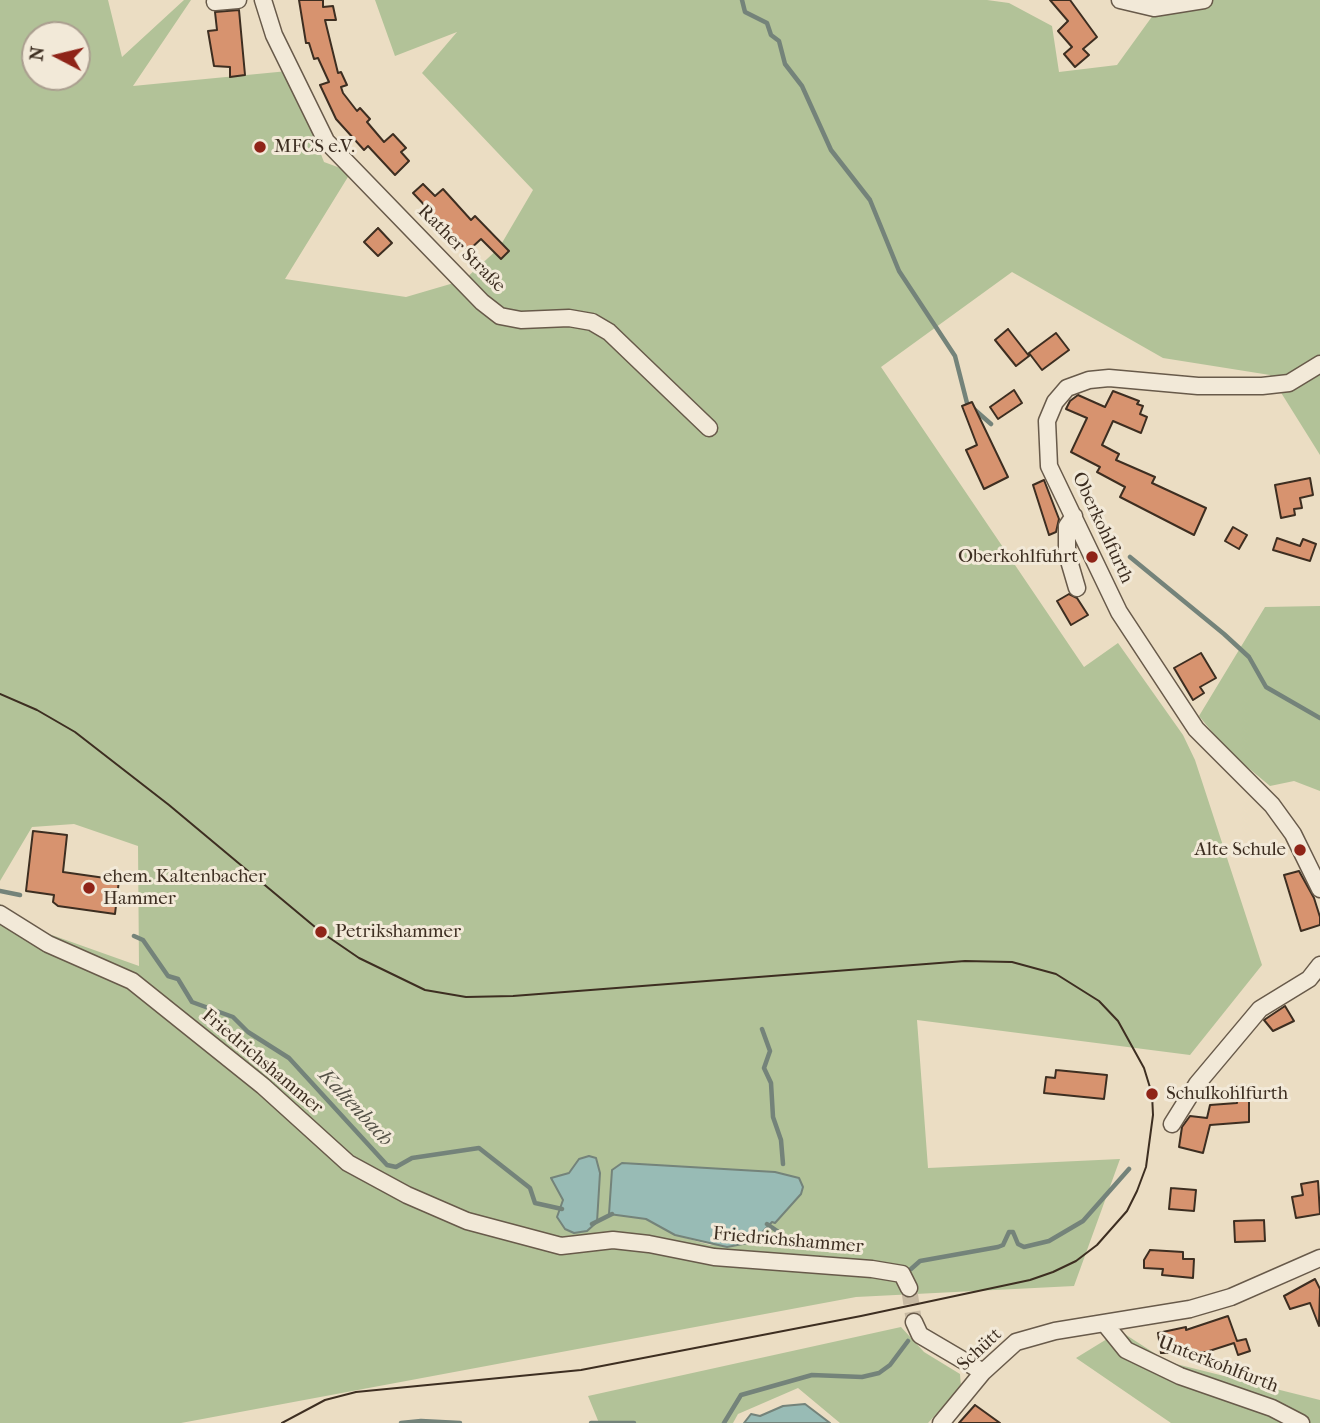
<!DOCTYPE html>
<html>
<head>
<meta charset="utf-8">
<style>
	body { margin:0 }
	#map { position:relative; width:1320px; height:1423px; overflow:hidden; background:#ebddc3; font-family:"IM FELL French Canon",serif }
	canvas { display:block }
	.north { position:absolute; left:21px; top:21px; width:70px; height:70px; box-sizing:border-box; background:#f2e9d8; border:2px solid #aa9e8f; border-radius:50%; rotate:277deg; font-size:19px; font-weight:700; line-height:28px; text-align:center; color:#3d2e21 }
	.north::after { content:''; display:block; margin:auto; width:24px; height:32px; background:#8f2418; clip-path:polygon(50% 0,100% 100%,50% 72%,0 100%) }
</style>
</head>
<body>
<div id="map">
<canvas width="1320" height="1423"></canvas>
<div class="north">N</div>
</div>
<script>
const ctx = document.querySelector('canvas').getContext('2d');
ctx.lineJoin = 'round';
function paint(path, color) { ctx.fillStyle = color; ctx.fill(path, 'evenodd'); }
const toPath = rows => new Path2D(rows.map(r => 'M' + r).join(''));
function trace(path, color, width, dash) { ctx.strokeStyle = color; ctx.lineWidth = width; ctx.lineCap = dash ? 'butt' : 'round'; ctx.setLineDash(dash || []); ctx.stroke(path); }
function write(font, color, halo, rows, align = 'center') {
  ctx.font = font + ' "IM FELL French Canon",serif'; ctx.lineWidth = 6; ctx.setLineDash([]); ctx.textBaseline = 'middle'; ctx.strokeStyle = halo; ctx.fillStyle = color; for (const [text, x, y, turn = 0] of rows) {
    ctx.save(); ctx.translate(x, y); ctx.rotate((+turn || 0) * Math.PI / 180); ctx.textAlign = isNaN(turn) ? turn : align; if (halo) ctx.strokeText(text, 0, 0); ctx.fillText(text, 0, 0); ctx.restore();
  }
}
paint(toPath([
	[0,0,108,0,122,57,184,0,191,0,133,86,288,71,324,162,351,172,285,279,406,297,464,280,499,248,533,190,422,73,457,32,395,56,375,0,987,0,1009,3,1052,26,1059,72,1117,65,1164,0,1320,0,1320,455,1270,375,1163,358,1012,272,881,367,1084,667,1118,643,1183,735,1195,760,1262,965,1190,1055,917,1020,928,1168,1120,1159,1074,1286,856,1297,181,1423,0,1423,0,904,35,929,139,966,138,846,74,824,32,827,0,881],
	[35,35,77,35,77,77,35,77],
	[622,1163,782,1173,793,1202,767,1227,710,1245,675,1235,646,1219,609,1214,612,1170],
	[1320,606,1320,791,1294,781,1270,786,1227,750,1199,716,1265,607],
	[901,1327,924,1352,960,1374,961,1387,928,1423,840,1423,798,1388,738,1414,733,1423,599,1423,588,1396],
	[1120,1331,1168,1362,1320,1400,1320,1423,1171,1423,1076,1358]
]), '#b2c298');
const water = toPath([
	[589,1156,596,1158,600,1173,597,1222,587,1231,574,1233,565,1229,557,1217,563,1200,551,1178,569,1173,579,1159,589,1156],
	[622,1163,775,1172,799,1178,803,1187,801,1194,775,1223,772,1222,753,1242,727,1247,675,1235,646,1219,609,1214,612,1170,622,1163],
	[805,1404,830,1423,744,1423,751,1414,760,1416,783,1406,805,1404]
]);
paint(water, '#98bbb5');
trace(water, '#74837a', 2);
trace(toPath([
	[742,0,745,12,767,23,771,35,779,41,785,64,802,86,831,150,870,200,899,271,955,356,967,403,991,424],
	[1130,557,1224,634,1249,657,1266,687,1320,718],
	[0,891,20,895],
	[134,936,143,940,168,976,178,979,192,1002,233,1017,248,1032,289,1058,387,1165,396,1167,412,1158,479,1148,530,1188,535,1203,562,1209],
	[762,1029,770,1051,764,1068,771,1083,773,1117,781,1140,783,1164],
	[592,1224,612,1214],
	[767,1224,793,1242,847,1247],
	[911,1269,920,1261,998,1247,1003,1245,1009,1232,1013,1232,1018,1244,1024,1247,1049,1241,1083,1221,1129,1169],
	[401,1423,421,1421,460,1423],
	[591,1423,634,1423],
	[724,1423,741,1395,812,1375,862,1377,879,1373,890,1365,908,1341]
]), '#74837a', 4.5);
const building = toPath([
	[299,0,323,0,323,7,333,6,336,20,325,20,338,73,341,72,347,85,341,87,343,93,357,111,360,108,370,119,367,122,384,142,393,134,406,148,401,152,409,161,395,175,368,146,364,150,336,119,320,85,329,82,318,58,314,59,309,43,306,43,299,0],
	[1050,0,1070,0,1097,37,1083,49,1089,55,1075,67,1064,54,1072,47,1058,31,1068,21,1050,0],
	[239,10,245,75,230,77,230,67,214,66,208,31,217,30,215,12,239,10],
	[423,184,435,196,443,189,471,220,475,216,509,251,501,259,481,239,468,251,413,193,423,184],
	[378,228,392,243,378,256,364,242,378,228],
	[1008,329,1029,356,1016,366,995,340,1008,329],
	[1056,333,1069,350,1042,370,1029,353,1056,333],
	[1014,390,1022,403,998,419,990,407,1014,390],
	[1113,391,1139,401,1137,404,1143,406,1140,414,1147,417,1141,433,1113,421,1102,445,1119,454,1116,460,1155,477,1152,483,1206,508,1194,535,1120,497,1125,487,1097,472,1100,467,1071,452,1087,418,1066,409,1070,401,1078,395,1105,407,1113,391],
	[972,402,1008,477,984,489,966,450,977,445,962,406,972,402],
	[1310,478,1313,495,1300,498,1302,508,1294,509,1295,515,1281,518,1275,485,1310,478],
	[1044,480,1059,519,1056,532,1049,535,1033,485,1044,480],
	[1233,527,1247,535,1239,549,1225,541,1233,527],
	[1277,538,1300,546,1303,539,1316,544,1310,561,1273,550,1277,538],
	[1069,594,1077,598,1088,615,1071,625,1057,601,1069,594],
	[1201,653,1216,678,1200,687,1204,693,1193,700,1174,668,1201,653],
	[33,831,67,835,63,872,119,880,115,914,58,906,53,902,54,895,26,891,33,831],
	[1299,871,1314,898,1320,917,1320,925,1301,931,1284,875,1299,871],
	[1285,1006,1294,1021,1273,1031,1264,1020,1285,1006],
	[1056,1070,1107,1075,1104,1099,1044,1093,1046,1077,1055,1078,1056,1070],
	[1249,1086,1249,1122,1210,1125,1203,1153,1179,1147,1182,1127,1190,1116,1207,1118,1210,1105,1237,1103,1235,1087,1249,1086],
	[1318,1181,1320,1214,1296,1218,1292,1197,1303,1195,1301,1184,1318,1181],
	[1171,1188,1196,1190,1194,1211,1169,1209,1171,1188],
	[1264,1220,1265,1241,1235,1242,1234,1221,1264,1220],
	[1150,1250,1183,1252,1183,1259,1194,1259,1193,1278,1162,1275,1163,1269,1144,1268,1144,1260,1150,1250],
	[1315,1279,1320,1289,1319,1326,1310,1303,1290,1309,1284,1296,1315,1279],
	[1228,1316,1237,1341,1246,1339,1250,1351,1238,1355,1234,1343,1206,1352,1161,1353,1158,1333,1186,1327,1186,1330,1228,1316],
	[975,1405,1000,1423,959,1423,975,1405]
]);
paint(building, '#d7936f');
trace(building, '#3d2e21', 2);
trace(toPath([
	[909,1288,914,1322]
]), '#c8baa3', 16, [16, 8]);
const minor = toPath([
	[263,0,274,35,326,141,482,302,500,316,521,320,569,318,592,322,609,332,709,428],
	[1120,0,1154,8,1204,0],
	[215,2,238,0],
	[1320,364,1289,383,1262,386,1198,386,1109,378,1089,380,1067,388,1055,402,1047,421,1049,466,1119,612,1196,729,1272,805,1293,834,1320,889],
	[1074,516,1067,526,1067,554,1077,588],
	[0,914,48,944,132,981,263,1086,348,1163,407,1195,467,1221,561,1246,613,1240,649,1244,714,1257,872,1269,902,1274,909,1288],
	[1172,1124,1197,1084,1260,1009,1309,979,1320,965],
	[914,1322,920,1335,983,1372],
	[1105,1324,1126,1350,1180,1376,1272,1408,1301,1423],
	[941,1423,983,1372,1016,1342,1055,1331,1190,1309,1231,1297,1320,1258]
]);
trace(minor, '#685a4a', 19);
trace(minor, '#f2e9d8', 16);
trace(toPath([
	[0,694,37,710,75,732,169,805,321,932,359,958,425,990,466,997,513,996,965,961,1012,962,1056,974,1099,1001,1118,1021,1144,1068,1152,1094,1153,1115,1146,1167,1137,1191,1127,1211,1097,1245,1076,1261,1053,1272,1030,1280,861,1316,581,1370,356,1392,325,1400,282,1423]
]), '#3d2e21', 2);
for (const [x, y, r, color] of [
	[260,147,7,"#8f2418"],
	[1092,557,7,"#8f2418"],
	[1300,850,7,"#8f2418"],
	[89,888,7,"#8f2418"],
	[321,932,7,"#8f2418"],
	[1152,1094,7,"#8f2418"]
]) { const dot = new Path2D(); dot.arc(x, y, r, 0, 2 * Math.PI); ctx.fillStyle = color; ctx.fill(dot); trace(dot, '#f2e9d8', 2.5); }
write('19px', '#3d2e21', '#f2e9d8', [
	["MFCS e.V.",274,147],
	["Oberkohlfuhrt",1078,557,"right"],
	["Alte Schule",1286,850,"right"],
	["ehem. Kaltenbacher",103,877],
	["Hammer",103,899],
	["Petrikshammer",335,932],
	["Schulkohlfurth",1166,1094]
], 'left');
write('19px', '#3d2e21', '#f2e9d8', [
	["Rather Straße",461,249,45],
	["Oberkohlfurth",1102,528,65],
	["Friedrichshammer",262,1062,40],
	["Friedrichshammer",788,1241,5],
	["Schütt",980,1350,-43],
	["Unterkohlfurth",1218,1365,21]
]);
write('italic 21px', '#545146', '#f2e9d8', [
	["Kaltenbach",355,1108,47]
]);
</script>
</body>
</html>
